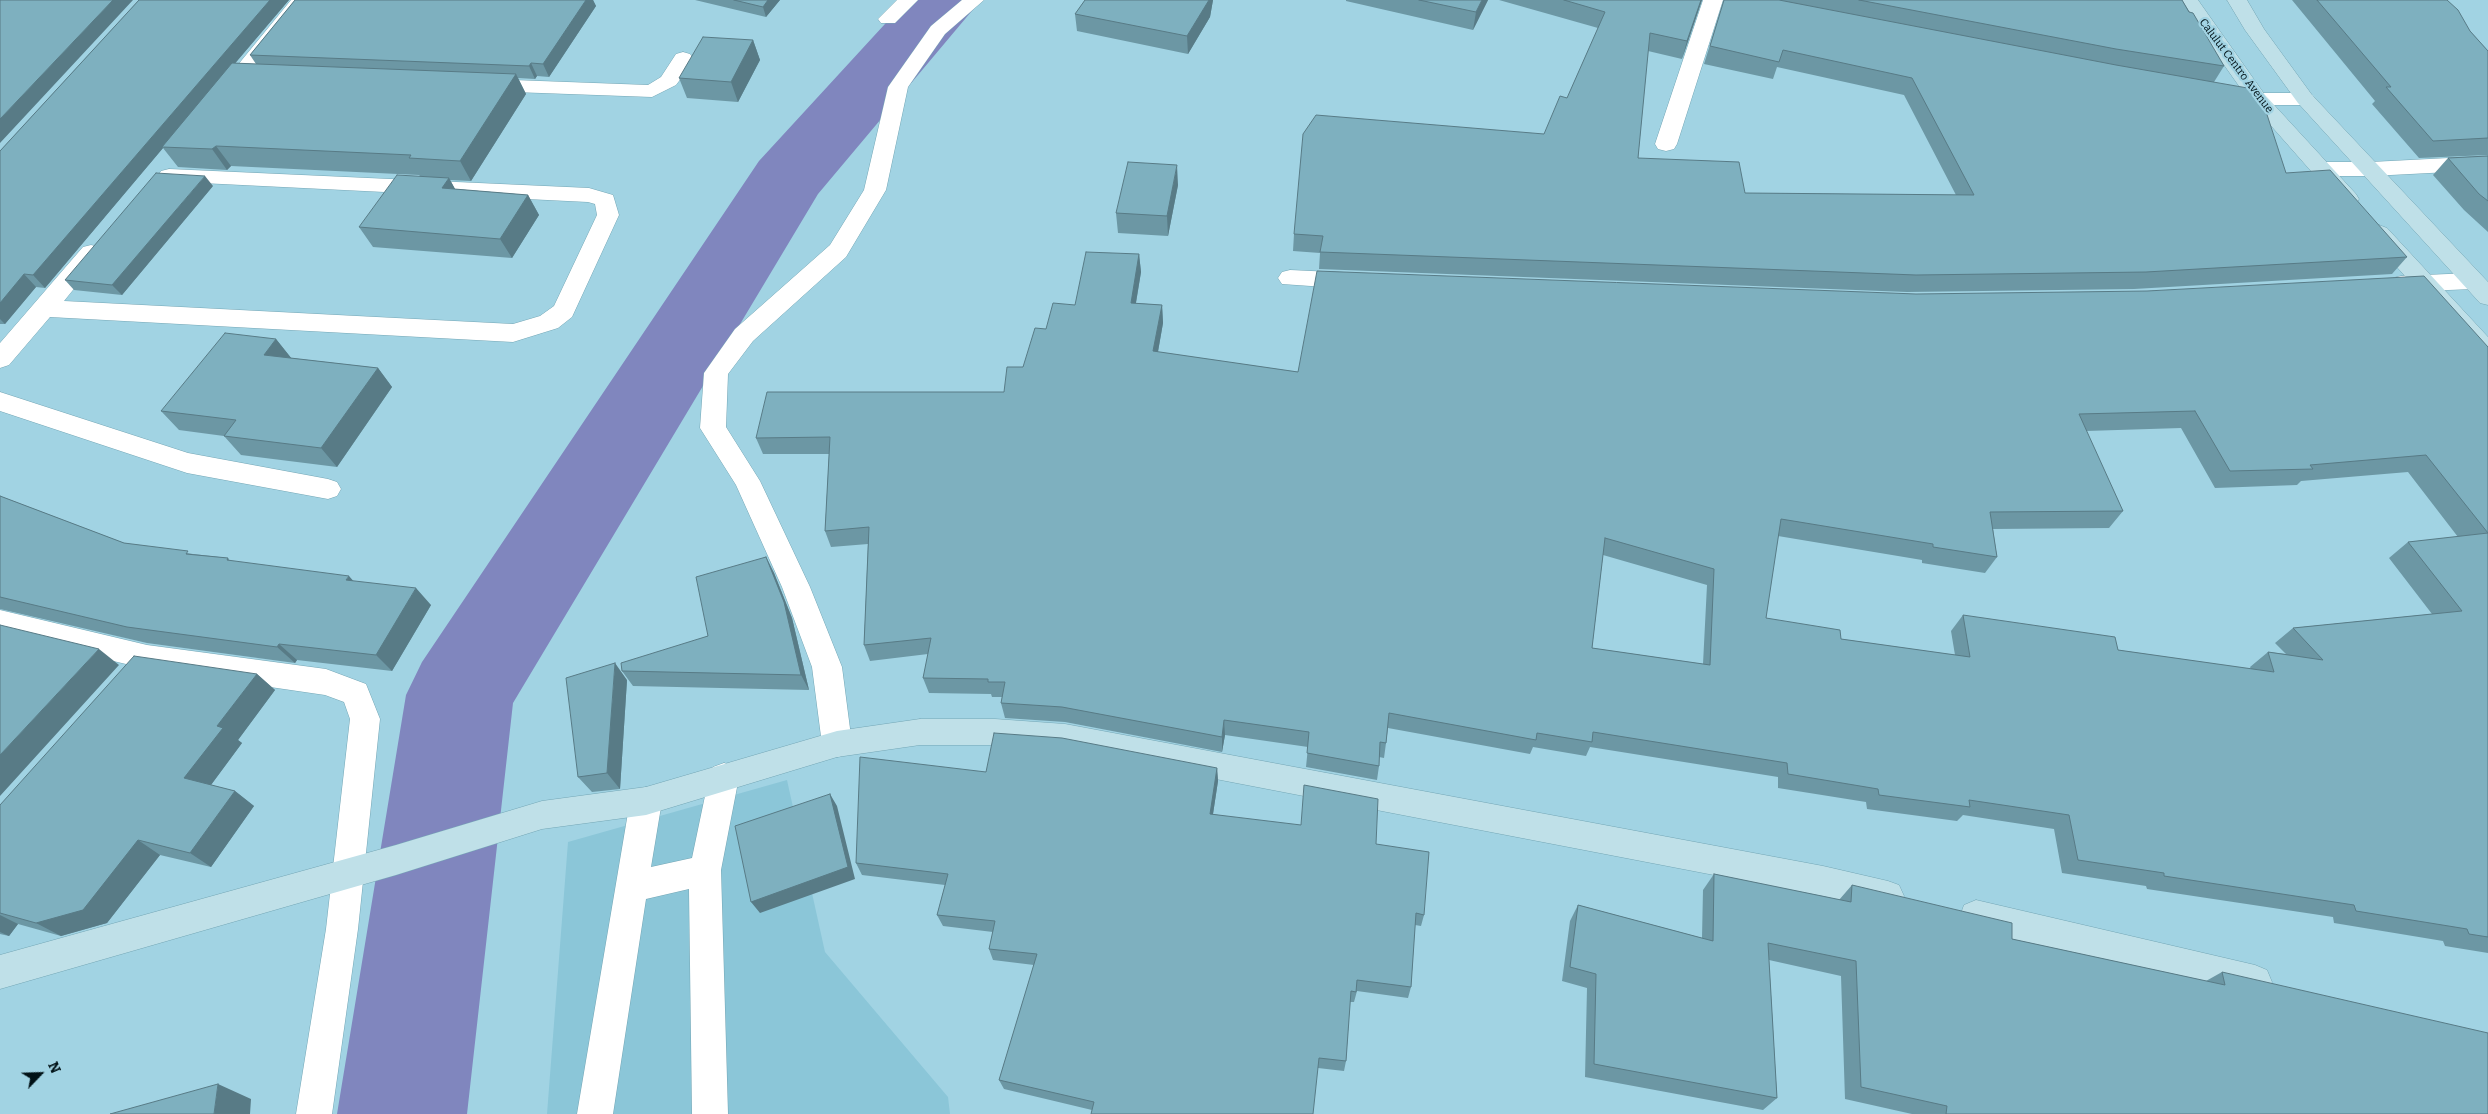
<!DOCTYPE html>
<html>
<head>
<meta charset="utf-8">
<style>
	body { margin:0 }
	#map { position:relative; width:2488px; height:1114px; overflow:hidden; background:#a1d3e3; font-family:Bitter,serif }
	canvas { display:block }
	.north { position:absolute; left:15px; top:1049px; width:50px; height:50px; -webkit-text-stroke:4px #a1d3e3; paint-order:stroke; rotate:66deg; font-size:14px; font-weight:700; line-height:20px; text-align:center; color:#011217 }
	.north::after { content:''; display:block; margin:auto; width:18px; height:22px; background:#011217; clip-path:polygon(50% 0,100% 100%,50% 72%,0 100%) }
</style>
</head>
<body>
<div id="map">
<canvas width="2488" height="1114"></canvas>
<div class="north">N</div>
</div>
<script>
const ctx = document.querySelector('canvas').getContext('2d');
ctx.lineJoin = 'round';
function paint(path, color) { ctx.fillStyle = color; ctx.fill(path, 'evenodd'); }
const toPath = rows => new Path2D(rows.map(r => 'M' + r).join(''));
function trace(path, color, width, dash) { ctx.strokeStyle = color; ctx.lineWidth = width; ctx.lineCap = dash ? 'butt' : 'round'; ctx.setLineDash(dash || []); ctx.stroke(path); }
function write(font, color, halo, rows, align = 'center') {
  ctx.font = font + ' Bitter,serif'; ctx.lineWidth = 4.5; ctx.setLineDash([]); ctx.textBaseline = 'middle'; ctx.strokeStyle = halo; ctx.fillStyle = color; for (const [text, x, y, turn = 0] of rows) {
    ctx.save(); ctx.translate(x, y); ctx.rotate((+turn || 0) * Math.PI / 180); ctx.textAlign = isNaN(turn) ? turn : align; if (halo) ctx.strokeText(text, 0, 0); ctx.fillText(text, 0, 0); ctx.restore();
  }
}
paint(toPath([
	[787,780,825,952,948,1097,950,1114,547,1114,568,842]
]), '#8bc6d8');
paint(toPath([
	[907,0,981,0,818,194,513,703,467,1114,337,1114,406,695,422,662,759,161,907,0]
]), '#8086be');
const lane = toPath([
	[724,763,735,767,739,777,721,870,728,1114,692,1114,689,889,646,899,613,1114,577,1114,630,801,635,791,646,787,657,791,662,801,651,867,692,858,709,777,713,767,724,763]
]);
const street = toPath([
	[291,0,311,0,233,96,226,98,219,96,216,92,219,88,291,0],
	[897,0,918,0,895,23,881,23,878,19,897,0],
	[962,0,984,0,945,34,908,87,886,190,846,257,753,341,728,374,726,427,760,481,810,587,842,667,852,744,848,754,837,757,826,754,822,744,812,667,782,587,736,485,700,428,704,373,735,329,830,245,864,190,888,87,931,26,962,0],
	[1703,0,1723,0,1677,144,1674,149,1666,151,1658,149,1655,144,1703,0],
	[683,52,690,54,693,58,679,81,676,85,652,97,486,91,479,89,476,85,479,81,486,79,648,85,661,77,676,54,683,52],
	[2232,89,2258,93,2305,93,2312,95,2315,99,2312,103,2305,105,2258,105,2225,99,2222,95,2225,91,2232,89],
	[2488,156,2488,170,2371,176,2322,176,2314,174,2311,169,2314,164,2322,162,2371,162,2488,156],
	[169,169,589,188,613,195,619,215,572,317,558,328,513,342,50,317,9,365,0,368,0,343,83,247,91,245,99,247,103,253,64,301,513,324,540,316,554,306,597,215,595,204,588,202,161,181,158,176,161,171,169,169],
	[1290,270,1354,273,1362,275,1366,281,1362,287,1354,289,1282,284,1278,278,1282,272,1290,270],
	[2472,273,2480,275,2484,281,2480,287,2472,289,2401,292,2393,290,2389,284,2393,278,2401,276,2472,273],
	[0,392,188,453,328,479,337,482,341,489,337,496,328,499,187,473,0,411,0,392],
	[0,610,147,645,326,669,366,684,380,719,358,929,332,1114,296,1114,326,929,350,719,344,702,325,695,147,669,0,634,0,610]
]);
const secondary = toPath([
	[2178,0,2198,0,2265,95,2356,194,2359,199,2356,204,2348,206,2340,204,2251,103,2178,0],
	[2227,0,2247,0,2264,29,2312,95,2488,282,2488,305,2480,303,2298,103,2245,30,2227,0],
	[2379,225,2387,228,2488,337,2488,362,2479,359,2371,238,2368,233,2371,228,2379,225],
	[920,719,995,719,1065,724,1823,866,1888,881,1899,885,1904,896,1899,907,1888,911,1823,896,1065,750,995,745,920,745,837,757,646,815,542,829,396,875,0,989,0,955,396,845,542,801,646,787,837,731,920,719],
	[1976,900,2255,965,2267,970,2272,982,2267,994,2255,999,1976,932,1964,927,1960,916,1964,905,1976,900]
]);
trace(lane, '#74a6b5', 1);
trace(street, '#74a6b5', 1);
trace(secondary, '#74a6b5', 1);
paint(lane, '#fff');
paint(street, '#fff');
paint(secondary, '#bfe0e8');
paint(toPath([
	[139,0,289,0,235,63,256,64,250,55,295,0,593,0,596,6,549,77,537,76,535,79,518,78,526,94,471,181,450,180,455,189,528,195,539,215,512,258,373,247,359,227,420,176,419,175,231,166,227,170,178,167,163,148,45,288,36,287,5,324,0,324,0,151],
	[695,0,780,0,766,17],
	[1085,0,1213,0,1210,17,1188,54,1077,31,1075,14],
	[1346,0,1488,0,1473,30,1346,1],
	[1499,0,1702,0,1682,59,1648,51,1638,158,1745,193,1956,195,1904,95,1777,67,1773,79,1704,64,1724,0,2182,0,2224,66,2214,82,2286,173,2407,257,2392,274,2134,289,1907,292,1319,269,1320,253,1293,251,1294,234,1544,134,1567,98,1598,28],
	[2292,0,2447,0,2470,31,2488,51,2488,155,2419,158,2372,104,2375,101],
	[753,40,760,60,738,102,687,98,679,78],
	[2488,156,2488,232,2464,210,2433,175,2448,158],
	[1178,185,1168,236,1118,233,1116,213],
	[213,186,122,295,74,290,65,280],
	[1139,254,1141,272,1136,303,1162,305,1163,323,1158,352,1298,372,2488,347,2488,953,2445,946,2443,941,2334,923,2333,917,2147,889,2146,886,2062,873,2054,829,1963,815,1957,821,1867,809,1866,802,1778,788,1778,777,1590,747,1586,756,1533,747,1530,754,1388,728,1384,758,1379,757,1379,766,1377,780,1306,767,1308,747,1225,735,1222,752,1065,722,1005,718,1001,703,1002,697,992,697,991,694,929,693,923,678,928,654,870,661,864,645,868,544,831,547,825,531,829,454,763,454,756,438,1004,392,1023,367,1046,329,1075,305],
	[2181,428,2215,488,2297,485,2301,481,2408,472,2458,537,2408,542,2389,558,2432,614,2293,628,2275,643,2286,654,2268,652,2250,667,2251,669,2118,650,1963,615,1951,631,1955,655,1841,639,1766,618,1778,536,1922,560,1922,563,1985,573,1997,557,1993,529,2109,528,2123,511,2086,431],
	[1603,555,1707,585,1703,664,1592,648],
	[276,339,291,358,378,368,392,387,337,467,241,455,224,436,179,430,161,411],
	[0,496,124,543,193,554,228,558,230,561,353,581,431,605,392,671,297,660,295,663,147,643,0,609],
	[766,557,774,573,792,618,809,690,633,686,622,671,708,636],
	[257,674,275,690,238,740,242,743,211,785,235,791,254,806,211,867,160,855,107,923,61,936,18,924,9,936,0,934,0,805],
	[627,680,620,789,592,792,578,777],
	[1217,768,1218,781,1213,814,1376,844,1424,915,1421,926,1415,925,1411,987,1408,998,1357,991,1354,1002,1350,1002,1346,1061,1344,1071,1318,1068,1092,1110,1004,1089,999,1080,1034,965,993,960,989,949,993,932,943,926,937,915,945,885,862,875,856,863],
	[1714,874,1839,900,1852,885,2012,939,2206,981,2222,972,2488,1114,1912,1114,1845,1099,1841,976,1769,960,1777,1098,1763,1110,1585,1077,1587,988,1562,981,1570,921,1578,905,1702,938,1703,890]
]), '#6c97a4');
paint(toPath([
	[113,0,133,0,0,143,0,119],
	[270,0,289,0,164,147,162,147,163,148,45,288,33,275],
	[586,0,593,0,596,6,549,77,543,64],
	[768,0,780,0,766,17,763,7],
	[1209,0,1213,0,1210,17,1188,54,1187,36],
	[1482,0,1488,0,1473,30,1476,12],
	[1701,0,1702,0,1682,59,1687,41],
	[753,40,760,60,738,102,731,82],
	[531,63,537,76,535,79,529,66],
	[516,74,526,94,471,181,460,161],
	[216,146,231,166,227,170,212,149],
	[1177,165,1178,185,1168,236,1167,216],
	[205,176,213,186,122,295,112,285],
	[449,178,460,198,442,188],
	[528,195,539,215,512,258,500,239],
	[1139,254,1141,272,1133,320,1131,303],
	[24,274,36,287,5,324,0,319,0,303],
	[1162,305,1163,323,1155,368,1153,351],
	[276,339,292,359,264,355],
	[378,368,392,387,337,467,321,448],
	[766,557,774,573,792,618,809,690,801,675],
	[349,576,364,593,346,580],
	[416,588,431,605,392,671,376,655],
	[279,644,297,660,295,663,277,647],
	[99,649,119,665,0,796,0,755],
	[615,663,627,680,620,789,607,773],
	[257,674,275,690,238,740,242,743,205,793,184,778,217,726],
	[1224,720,1225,735,1222,752,1222,737],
	[1217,768,1218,781,1211,827,1210,814],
	[235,791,254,806,211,867,190,853],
	[830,794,837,806,855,879,760,913,751,902],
	[138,840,160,855,107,923,61,936,36,923],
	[0,915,18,924,9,936,0,932],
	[218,1084,251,1099,250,1114,214,1114]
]), '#587b86');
const building = toPath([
	[0,0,113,0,0,119,0,0],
	[139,0,270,0,33,275,24,274,0,303,0,151,139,0],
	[295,0,586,0,543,64,531,63,529,66,250,55,295,0],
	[734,0,768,0,763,7,734,0],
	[1085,0,1209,0,1187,36,1075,14,1085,0],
	[1419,0,1482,0,1476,12,1419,0],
	[1564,0,1701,0,1687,41,1650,33,1638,158,1739,162,1745,193,1974,195,1912,78,1783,50,1779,62,1710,46,1724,0,1779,0,2116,65,2259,90,2286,173,2330,170,2407,257,2146,272,1916,275,1320,252,1323,236,1294,234,1303,134,1316,115,1544,134,1560,96,1567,98,1605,12,1564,0],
	[1859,0,2182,0,2189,12,2193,13,2224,66,2116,49,1859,0],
	[2317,0,2447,0,2458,10,2470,31,2488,51,2488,138,2433,141,2386,87,2391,87,2317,0],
	[703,37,753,40,731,82,679,78,703,37],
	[232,63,516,74,460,161,409,158,411,155,216,146,212,149,162,147,232,63],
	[2488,156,2488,201,2479,194,2448,158,2488,156],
	[1128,162,1177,165,1167,216,1116,213,1128,162],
	[156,173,205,176,112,285,65,280,156,173],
	[397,175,449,178,442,188,528,195,500,239,359,227,397,175],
	[1086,252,1139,254,1131,303,1162,305,1153,351,1298,372,1317,271,1916,294,2147,291,2424,276,2488,347,2488,937,2469,934,2467,929,2356,911,2354,905,2164,876,2164,873,2078,860,2069,815,1969,800,1970,807,1879,795,1878,789,1788,774,1787,763,1593,732,1592,742,1537,733,1536,740,1389,713,1386,743,1380,742,1379,766,1307,753,1309,732,1224,720,1222,737,1062,707,1001,703,1005,682,988,682,988,679,923,678,931,638,864,645,869,527,825,531,830,437,756,438,767,392,1004,392,1007,367,1023,367,1035,328,1046,329,1053,303,1075,305,1086,252],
	[2195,411,2230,471,2313,469,2310,465,2426,455,2488,533,2408,542,2462,611,2293,628,2323,660,2268,652,2274,672,2118,650,2115,637,1963,615,1970,657,1841,639,1840,630,1766,618,1781,519,1933,544,1933,547,1997,557,1990,512,2123,511,2079,414,2195,411],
	[1605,538,1714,569,1710,665,1592,648,1605,538],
	[225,333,276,339,264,355,378,368,321,448,224,436,236,420,161,411,225,333],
	[0,496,124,543,188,551,186,554,228,558,227,560,349,576,346,580,416,588,376,655,279,644,277,647,127,627,0,597,0,496],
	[766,557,784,602,801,675,622,671,621,663,708,636,696,577,766,557],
	[0,625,99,649,0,755,0,625],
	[134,656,257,674,217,726,223,728,184,778,235,791,190,853,138,840,83,910,36,923,0,913,0,805,134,656],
	[615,663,607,773,578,777,566,678,615,663],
	[994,733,1062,738,1217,768,1210,814,1301,825,1304,785,1378,799,1376,844,1429,852,1424,915,1416,913,1411,987,1357,980,1356,992,1351,991,1346,1061,1319,1058,1313,1114,1091,1114,1094,1102,999,1080,1037,954,989,949,995,921,937,915,948,874,856,863,860,757,986,772,994,733],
	[830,794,848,867,751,902,735,826,830,794],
	[1714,874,1851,902,1852,885,2012,923,2012,939,2225,985,2222,972,2488,1033,2488,1114,1946,1114,1947,1106,1861,1087,1856,961,1768,943,1777,1098,1594,1064,1596,974,1570,967,1578,905,1713,941,1714,874],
	[218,1084,214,1114,110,1114,218,1084]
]);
paint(building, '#7eb0bf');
trace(building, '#587b86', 1);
write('11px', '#011217', '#a1d3e3', [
	["Calulut Centro Avenue",2236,66,53]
]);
</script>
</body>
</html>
